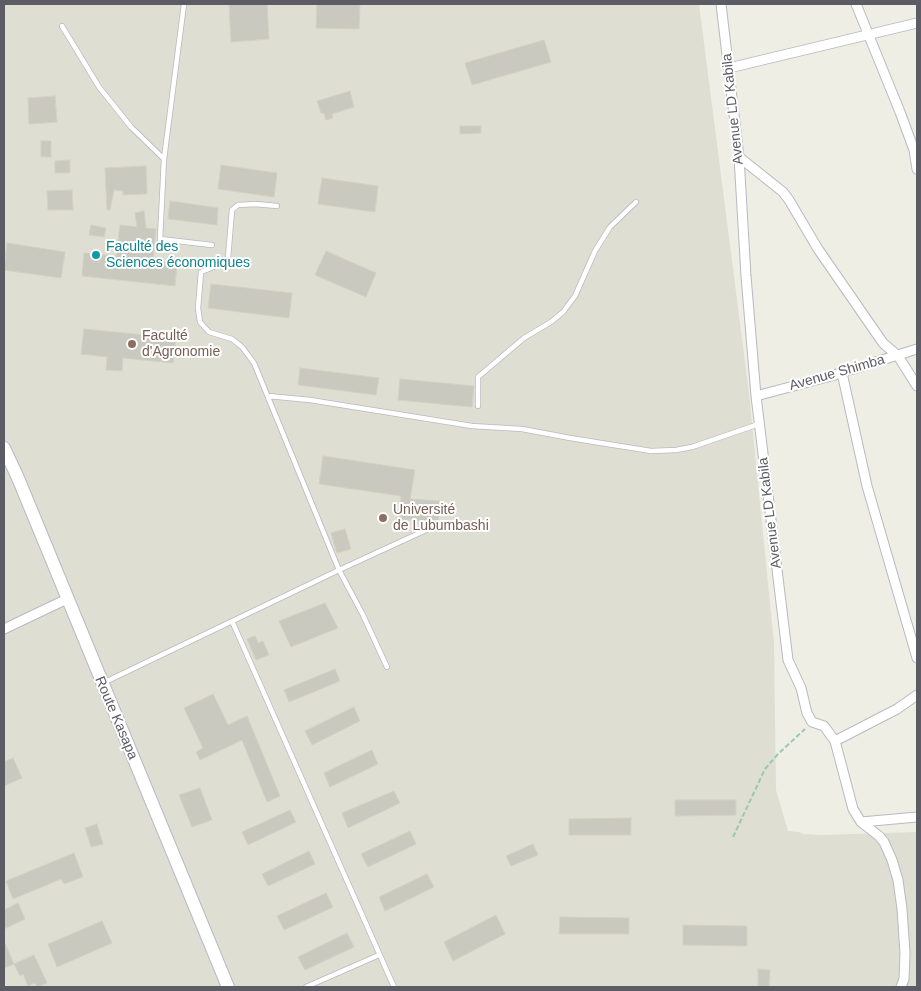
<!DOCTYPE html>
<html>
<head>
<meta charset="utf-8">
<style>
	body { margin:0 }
	#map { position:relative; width:921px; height:991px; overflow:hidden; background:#eeeee4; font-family:Arial,sans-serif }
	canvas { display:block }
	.frame { position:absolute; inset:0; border:5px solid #5c5d64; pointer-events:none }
</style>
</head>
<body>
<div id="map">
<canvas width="921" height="991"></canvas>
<div class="frame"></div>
</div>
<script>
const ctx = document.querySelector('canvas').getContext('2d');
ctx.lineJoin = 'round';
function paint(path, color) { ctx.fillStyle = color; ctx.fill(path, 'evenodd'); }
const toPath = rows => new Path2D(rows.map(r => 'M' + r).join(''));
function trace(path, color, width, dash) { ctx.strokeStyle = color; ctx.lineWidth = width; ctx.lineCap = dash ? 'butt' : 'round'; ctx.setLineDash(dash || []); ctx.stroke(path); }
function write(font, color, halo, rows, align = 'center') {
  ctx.font = font + ' Arial,sans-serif'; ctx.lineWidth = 4; ctx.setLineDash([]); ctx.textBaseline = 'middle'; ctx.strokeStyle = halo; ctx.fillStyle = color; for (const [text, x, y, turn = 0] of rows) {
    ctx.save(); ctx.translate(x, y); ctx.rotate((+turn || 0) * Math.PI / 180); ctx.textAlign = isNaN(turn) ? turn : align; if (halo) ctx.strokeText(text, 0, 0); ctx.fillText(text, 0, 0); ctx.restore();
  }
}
paint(toPath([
	[4,4,699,4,749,393,774,643,776,790,788,831,799,832,803,834,822,835,917,832,917,987,4,987]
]), '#deded2');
const building = toPath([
	[229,4,267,4,269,39,231,42,229,4],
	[317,4,360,4,359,29,316,28,317,4],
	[544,40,551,62,472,85,465,63,544,40],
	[350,91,354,107,332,114,333,118,326,120,324,113,321,113,317,101,350,91],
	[55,96,57,122,29,124,28,98,55,96],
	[460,126,481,126,481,133,460,134,460,126],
	[41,141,51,141,51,157,41,157,41,141],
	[70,160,70,173,55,173,55,161,70,160],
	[221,165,277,173,274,197,218,189,221,165],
	[146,166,147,194,123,195,123,191,114,190,110,210,107,210,105,168,146,166],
	[322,178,378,186,375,212,318,204,322,178],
	[72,190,73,210,48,210,47,191,72,190],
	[170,201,218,208,217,225,168,219,170,201],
	[144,211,146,228,156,229,153,261,177,263,175,286,82,276,84,253,116,256,120,225,137,227,135,213,144,211],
	[91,225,106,228,104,237,89,235,91,225],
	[7,243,65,252,61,278,4,270,7,243],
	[326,251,376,273,366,297,315,275,326,251],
	[211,284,292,293,289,318,208,308,211,284],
	[84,329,176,338,173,363,123,358,122,371,106,370,107,357,81,354,84,329],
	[300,368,379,378,376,395,298,385,300,368],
	[400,379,474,386,472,407,398,400,400,379],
	[323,456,415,470,410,499,440,501,438,522,399,519,401,496,319,484,323,456],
	[345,529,351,549,337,553,331,533,345,529],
	[325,603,338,628,291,647,279,621,325,603],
	[255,636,258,643,263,641,269,655,256,660,247,639,255,636],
	[335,669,340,681,289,702,284,690,335,669],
	[213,694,228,725,247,716,280,796,267,802,242,740,200,760,196,752,203,748,184,708,213,694],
	[354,707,360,721,312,745,305,731,354,707],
	[372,750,378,764,330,787,324,773,372,750],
	[13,758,22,778,4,786,4,762,13,758],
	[200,788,212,820,192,827,179,795,200,788],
	[394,791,400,803,348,828,342,813,394,791],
	[675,800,736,800,736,815,675,816,675,800],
	[290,810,296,822,248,845,242,832,290,810],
	[631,818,631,835,569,835,569,819,631,818],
	[97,824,103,844,91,847,85,828,97,824],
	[410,831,416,844,368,867,361,854,410,831],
	[533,844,538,855,511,866,506,856,533,844],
	[309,851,315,864,268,886,262,874,309,851],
	[74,853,83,877,64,884,61,879,13,899,6,881,74,853],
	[427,874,434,887,385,911,379,897,427,874],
	[326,893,333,907,284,930,277,916,326,893],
	[18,903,25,919,4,929,4,910,18,903],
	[496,915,505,934,453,961,444,942,496,915],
	[560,917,629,918,629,934,559,934,560,917],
	[102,921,112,943,57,967,48,944,102,921],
	[683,925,747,926,747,946,683,945,683,925],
	[347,933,354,947,305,970,298,957,347,933],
	[4,941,14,964,4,968,4,941],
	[34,955,47,983,38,987,34,983,28,986,23,974,20,976,14,964,34,955],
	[758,969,770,970,769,987,758,987,758,969]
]);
paint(building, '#c9c9c0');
trace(building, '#d3d2c2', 1);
const service = toPath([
	[184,4,164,159,160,239,212,245],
	[62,26,99,87,131,127,164,159],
	[268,396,310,400,472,426,522,429,570,438,651,451,676,450,692,447,759,424],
	[478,406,478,377,524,338,551,322,563,312,575,296,595,251,610,227,636,202],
	[232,621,394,987],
	[387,667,363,615,339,570,426,530],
	[103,683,339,570,254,363,242,347,232,339,209,332,200,322,198,308,201,272,221,264,228,258,232,210,238,205,255,204,277,206],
	[306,987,379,955]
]);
const minor = toPath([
	[721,4,739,157,746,276,756,396,788,660,801,688,807,713,812,722,824,726,835,741,853,809,861,822,879,836,884,842,892,860,898,880,902,909,905,953,904,979,901,987],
	[856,4,900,112,914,150,917,169],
	[729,68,917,23],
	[739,157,783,192,789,200,818,249,883,343,898,356,917,386],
	[842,373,867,486,917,658],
	[756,396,831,376,917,349],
	[4,629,67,599],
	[835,741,897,709,917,695],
	[861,822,917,817]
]);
const secondary = toPath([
	[4,448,18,478,228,987]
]);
trace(service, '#b9bac0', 6);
trace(minor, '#b9bac0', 11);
trace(secondary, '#b9bac2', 14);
trace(toPath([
	[733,837,765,769,778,754,805,729]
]), '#9ac8b4', 2, [5, 2.5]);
trace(service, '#fff', 4.5);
trace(minor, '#fff', 9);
trace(secondary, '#fff', 12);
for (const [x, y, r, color] of [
	[96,255,5,"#0f9aa8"],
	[132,344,5,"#8d6e63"],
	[383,518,5,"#8d6e63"]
]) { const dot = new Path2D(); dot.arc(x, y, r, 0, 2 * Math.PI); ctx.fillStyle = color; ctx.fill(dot); trace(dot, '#fff', 2); }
write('14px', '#5c5d64', '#fff', [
	["Avenue LD Kabila",733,109,-96],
	["Avenue Shimba",837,373,-16],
	["Avenue LD Kabila",770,513,-97],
	["Route Kasapa",116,718,67]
]);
write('14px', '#0d838f', '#fff', [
	["Faculté des",106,247],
	["Sciences économiques",106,263]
], 'left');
write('14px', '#785e54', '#fff', [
	["Faculté",142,336],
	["d'Agronomie",142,352],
	["Université",393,510],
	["de Lubumbashi",393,526]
], 'left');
</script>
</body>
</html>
